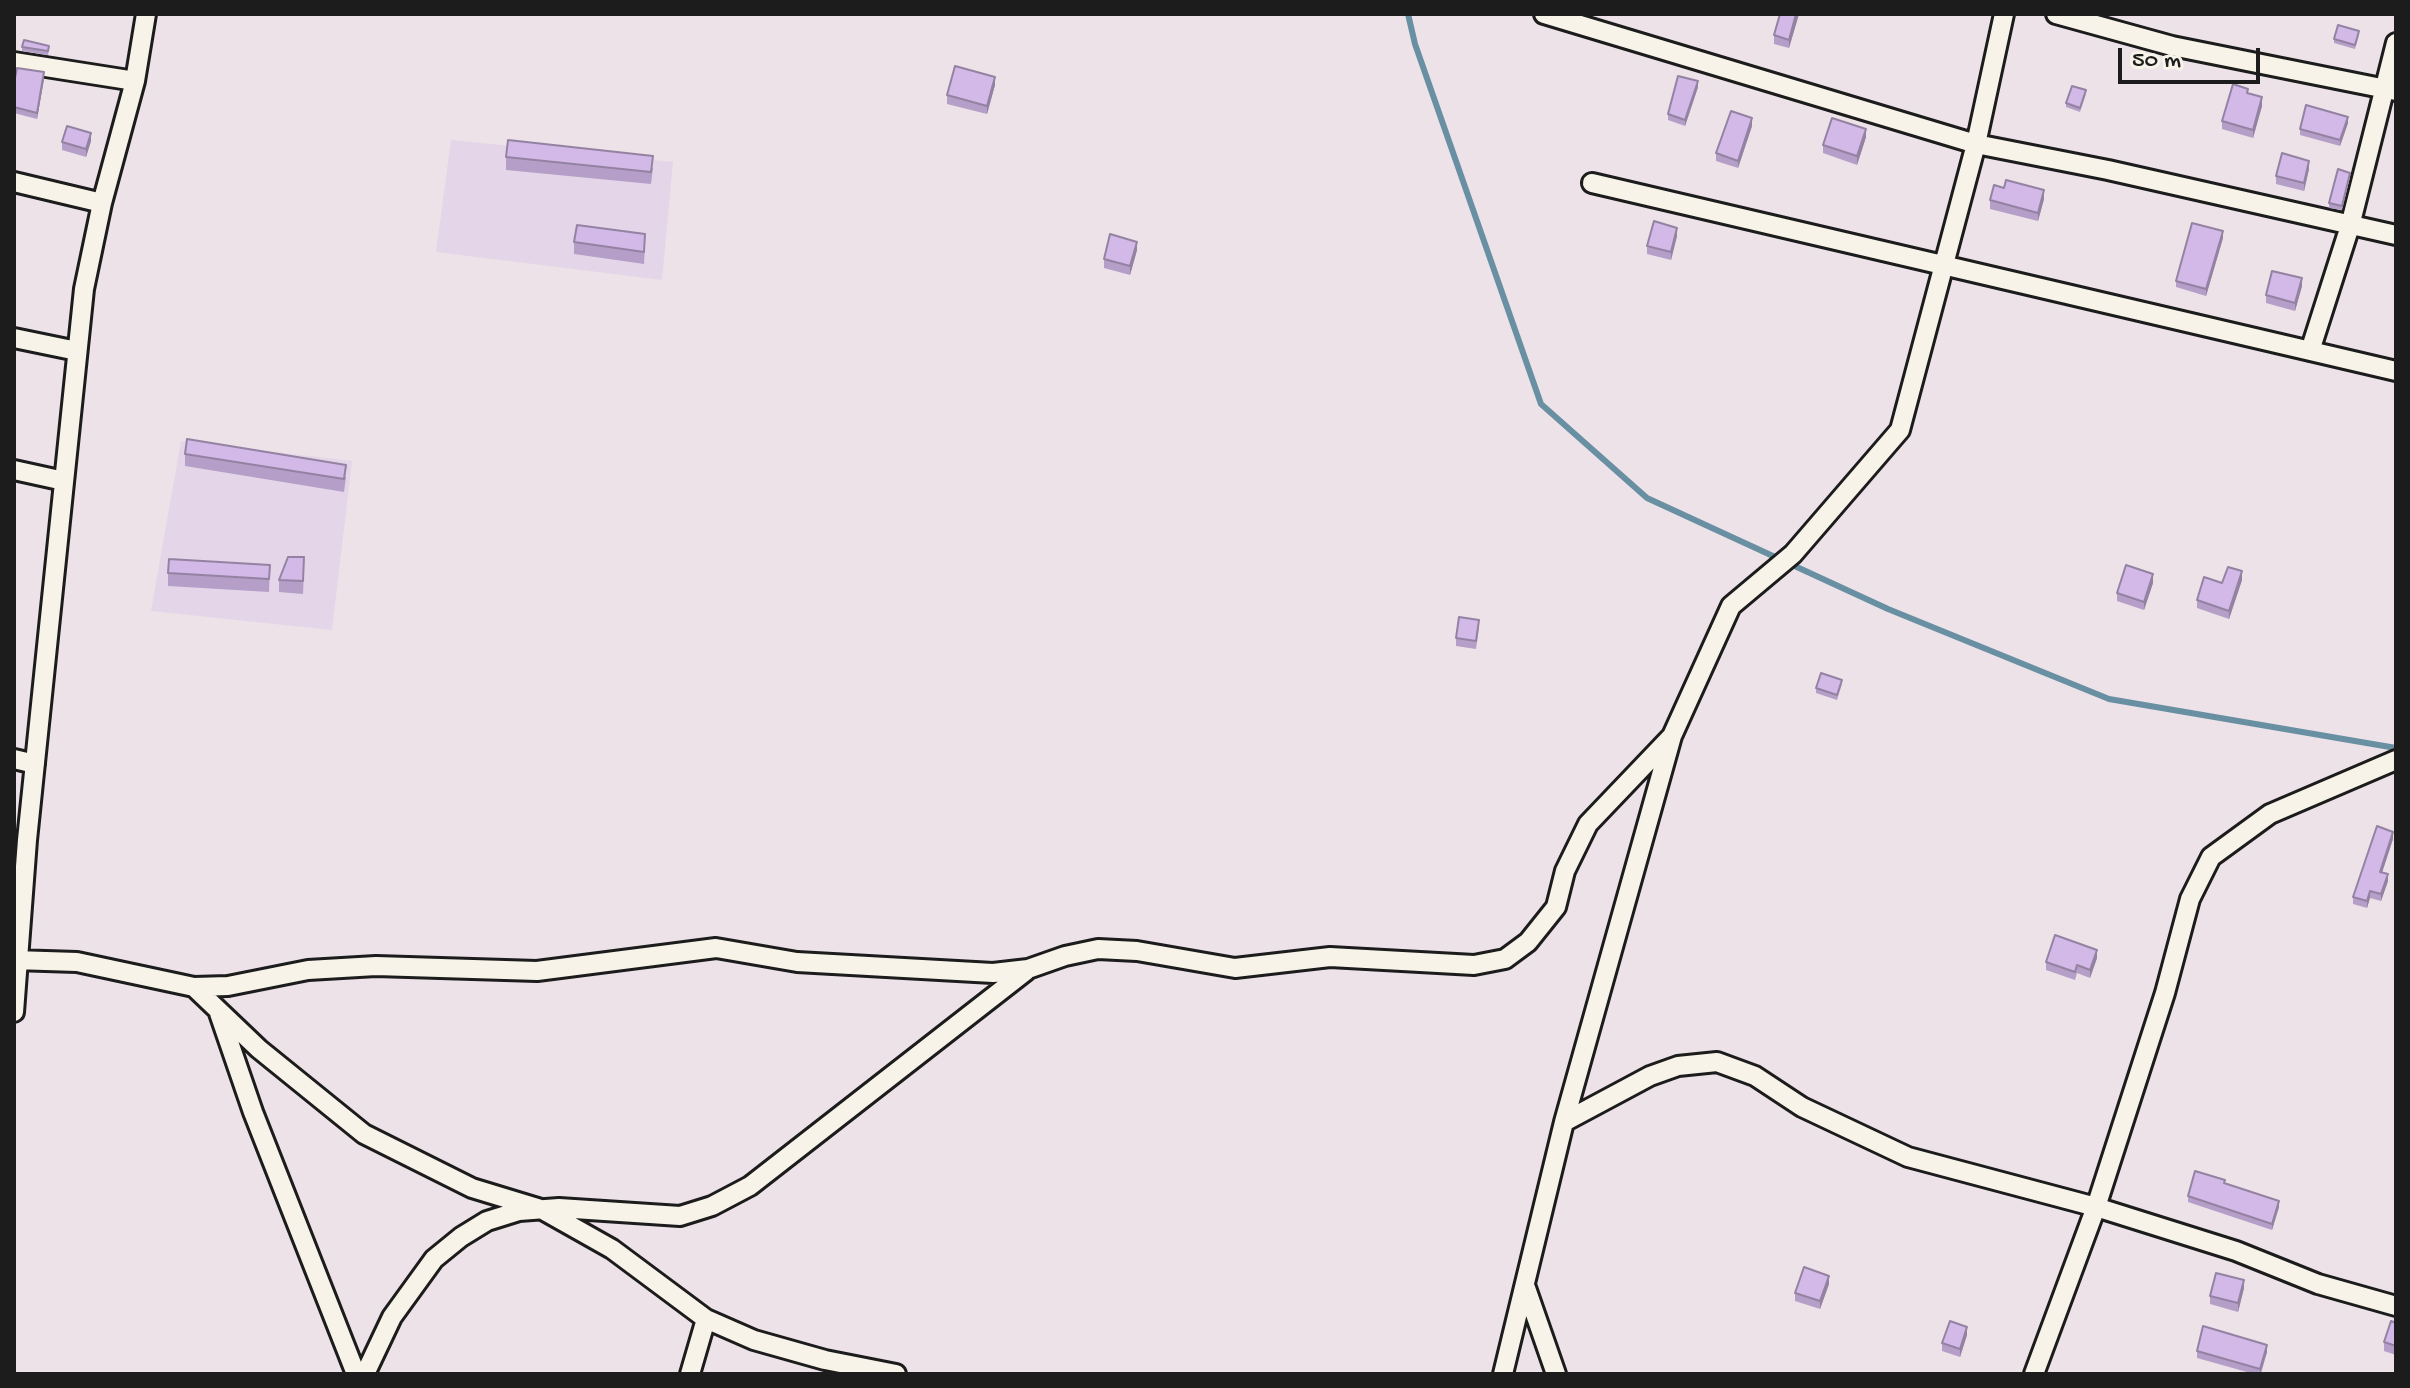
<!DOCTYPE html>
<html>
<head>
<meta charset="utf-8">
<style>
	body { margin:0 }
	#map { position:relative; width:2410px; height:1388px; overflow:hidden; background:#ece2e8; font-family:"Gochi Hand",sans-serif }
	canvas { display:block }
	.frame { position:absolute; inset:0; border:16px solid #1c1c1c; pointer-events:none }
	.scale { position:absolute; left:2118px; top:48px; width:142px; height:36px; box-sizing:border-box; border:4px solid #1c1c1c; border-top:0; padding-left:10px; font-size:24px; line-height:28px; white-space:nowrap; color:#1c1c1c; -webkit-text-stroke:6px #f7f3e8; paint-order:stroke }
</style>
</head>
<body>
<div id="map">
<canvas width="2410" height="1388"></canvas>
<div class="frame"></div>
<div class="scale">50 m</div>
</div>
<script>
const ctx = document.querySelector('canvas').getContext('2d');
ctx.lineJoin = 'round';
function paint(path, color) { ctx.fillStyle = color; ctx.fill(path, 'evenodd'); }
const toPath = rows => new Path2D(rows.map(r => 'M' + r).join(''));
function trace(path, color, width, dash) { ctx.strokeStyle = color; ctx.lineWidth = width; ctx.lineCap = dash ? 'butt' : 'round'; ctx.setLineDash(dash || []); ctx.stroke(path); }
paint(toPath([
	[451,140,673,162,662,280,436,252],
	[181,441,352,461,332,630,151,611]
]), '#e4d6e8');
trace(toPath([
	[1408,14,1415,44,1541,404,1647,498,1888,609,2109,699,2396,748]
]), '#688fa2', 6);
const street = toPath([
	[1544,14,1976,144,2108,170,2396,235],
	[2056,14,2172,46,2396,91],
	[14,62,135,81],
	[14,182,102,203],
	[1592,183,2396,371],
	[14,338,77,351],
	[2310,351,2350,226,2396,43],
	[14,470,64,481],
	[14,759,35,764],
	[14,960,77,962,194,987,228,986,308,970,376,966,537,971,716,948,797,962,993,973,1028,969,1065,956,1098,949,1137,951,1235,968,1330,957,1474,965,1505,959,1528,942,1556,907,1565,871,1588,824,1672,736],
	[194,987,259,1049,364,1134,472,1188,541,1209,612,1249,706,1319,754,1340,825,1360,896,1374],
	[14,1012,27,840,84,289,102,203,135,81,146,14],
	[219,1013,253,1112,356,1374],
	[1564,1122,1650,1076,1678,1066,1717,1062,1755,1076,1802,1107,1908,1157,2096,1207,2236,1251,2318,1284,2396,1306],
	[1526,1288,1556,1374],
	[365,1374,392,1317,434,1259,461,1237,487,1221,519,1211,559,1208,680,1216,712,1206,750,1186,1026,971],
	[690,1374,706,1319],
	[1503,1374,1564,1122,1672,736,1731,606,1793,554,1900,430,1976,144,2004,14],
	[2034,1374,2096,1207,2165,993,2190,899,2211,857,2270,814,2396,760]
]);
trace(street, '#1c1c1c', 24);
trace(street, '#f7f3e8', 18);
paint(toPath([
	[1799,14,1789,48,1774,44,1774,35],
	[2359,35,2355,49,2334,43,2334,39],
	[22,47,49,50,48,55,22,51],
	[44,79,37,119,14,113,14,83],
	[995,85,987,114,947,104,947,95],
	[1698,87,1685,126,1668,120,1668,114],
	[2248,93,2262,106,2253,138,2222,129,2222,121],
	[2086,94,2080,112,2066,107,2066,103],
	[2348,123,2340,146,2300,135,2300,129],
	[1752,126,1738,168,1716,161,1716,153],
	[1866,137,1857,165,1823,153,1823,145],
	[91,141,86,157,62,150,62,142],
	[506,157,653,168,651,184,506,170],
	[2309,169,2304,191,2276,184,2276,176],
	[2350,177,2342,210,2329,208,2329,203],
	[2044,199,2038,221,1990,209,1990,200],
	[1677,236,1671,260,1647,254,1647,246],
	[2223,238,2206,296,2176,287,2176,281],
	[574,242,645,246,644,264,574,254],
	[1137,250,1130,275,1104,268,1104,259],
	[2302,286,2295,311,2266,303,2266,295],
	[185,454,346,477,344,492,185,466],
	[270,565,269,592,168,586,168,573],
	[304,570,303,594,279,592,279,580],
	[2242,580,2229,619,2197,608,2197,600,2222,583],
	[2153,583,2144,610,2117,601,2117,593],
	[1479,628,1476,649,1456,646,1456,638],
	[1842,684,1837,700,1816,693,1816,688],
	[2393,839,2382,872,2388,881,2381,901,2370,898,2367,908,2353,904,2353,897],
	[2097,958,2090,978,2077,973,2075,980,2046,970,2046,962],
	[2225,1184,2279,1207,2272,1230,2188,1202,2188,1196],
	[1829,1284,1820,1309,1795,1301,1795,1293],
	[2244,1288,2238,1312,2210,1304,2210,1296],
	[2396,1323,2396,1355,2384,1351,2384,1342],
	[1967,1335,1960,1357,1942,1351,1942,1343],
	[2197,1351,2267,1352,2261,1374,2254,1374,2197,1358]
]), '#b59fc8');
paint(toPath([
	[1796,14,1799,14,1789,48,1789,40],
	[44,72,44,79,37,119,37,113],
	[995,77,995,85,987,114,987,106],
	[1698,81,1698,87,1685,126,1685,120],
	[2262,97,2262,106,2253,138,2253,130],
	[2348,117,2348,123,2340,146,2340,140],
	[1752,118,1752,126,1738,168,1738,161],
	[1866,129,1866,137,1857,165,1857,156],
	[91,133,91,141,86,157,86,149],
	[2309,161,2309,169,2304,191,2304,183],
	[2044,190,2044,199,2038,221,2038,213],
	[1677,228,1677,236,1671,260,1671,252],
	[2223,231,2223,238,2206,296,2206,289],
	[1137,242,1137,250,1130,275,1130,266],
	[2302,278,2302,286,2295,311,2295,303],
	[2242,571,2242,580,2229,619,2229,611],
	[2153,574,2153,583,2144,610,2144,602],
	[2393,832,2393,839,2380,879,2380,872],
	[2388,874,2388,881,2381,901,2381,894],
	[2370,891,2370,898,2367,908,2367,901],
	[2097,950,2097,958,2090,978,2090,970],
	[2279,1201,2279,1207,2272,1230,2272,1224],
	[1829,1276,1829,1284,1820,1309,1820,1301],
	[2244,1280,2244,1288,2238,1312,2238,1303],
	[1967,1327,1967,1335,1960,1357,1960,1349],
	[2267,1345,2267,1352,2260,1374,2260,1369]
]), '#9482a2');
const building = toPath([
	[1780,14,1796,14,1789,40,1774,35,1780,14],
	[2338,25,2359,31,2355,45,2334,39,2338,25],
	[24,40,49,46,48,51,22,47,24,40],
	[955,66,995,77,987,106,947,95,955,66],
	[17,68,44,72,37,113,14,107,14,83,17,68],
	[1678,76,1698,81,1685,120,1668,114,1678,76],
	[2233,84,2248,89,2247,93,2262,97,2253,130,2222,121,2233,84],
	[2072,86,2086,90,2080,108,2066,103,2072,86],
	[2306,105,2348,117,2340,140,2300,129,2306,105],
	[1731,111,1752,118,1738,161,1716,153,1731,111],
	[1832,118,1866,129,1857,156,1823,145,1832,118],
	[67,126,91,133,86,149,62,142,67,126],
	[508,140,653,156,651,172,506,157,508,140],
	[2282,153,2309,161,2304,183,2276,176,2282,153],
	[2338,169,2350,173,2342,206,2329,203,2338,169],
	[2006,180,2044,190,2038,213,1990,200,1994,185,2004,188,2006,180],
	[1654,221,1677,228,1671,252,1647,246,1654,221],
	[2192,223,2223,231,2206,289,2176,281,2192,223],
	[577,225,645,234,644,252,574,242,577,225],
	[1110,234,1137,242,1130,266,1104,259,1110,234],
	[2272,271,2302,278,2295,303,2266,295,2272,271],
	[187,439,346,465,344,479,185,454,187,439],
	[288,557,304,557,303,581,279,580,288,557],
	[169,559,270,565,269,579,168,573,169,559],
	[2126,565,2153,574,2144,602,2117,593,2126,565],
	[2228,567,2242,571,2229,611,2197,600,2204,577,2222,583,2228,567],
	[1459,617,1479,620,1476,641,1456,638,1459,617],
	[1821,673,1842,680,1837,695,1816,688,1821,673],
	[2377,826,2393,832,2380,872,2388,874,2381,894,2370,891,2367,901,2353,897,2377,826],
	[2055,935,2097,950,2090,970,2077,965,2075,972,2046,962,2055,935],
	[2195,1171,2225,1180,2224,1183,2279,1201,2272,1224,2188,1196,2195,1171],
	[1804,1267,1829,1276,1820,1301,1795,1293,1804,1267],
	[2216,1273,2244,1280,2238,1303,2210,1296,2216,1273],
	[1950,1321,1967,1327,1960,1349,1942,1343,1950,1321],
	[2391,1321,2396,1323,2396,1346,2384,1342,2391,1321],
	[2203,1326,2267,1345,2260,1369,2197,1351,2203,1326]
]);
paint(building, '#d3b9e8');
trace(building, '#9482a2', 2);
</script>
</body>
</html>
